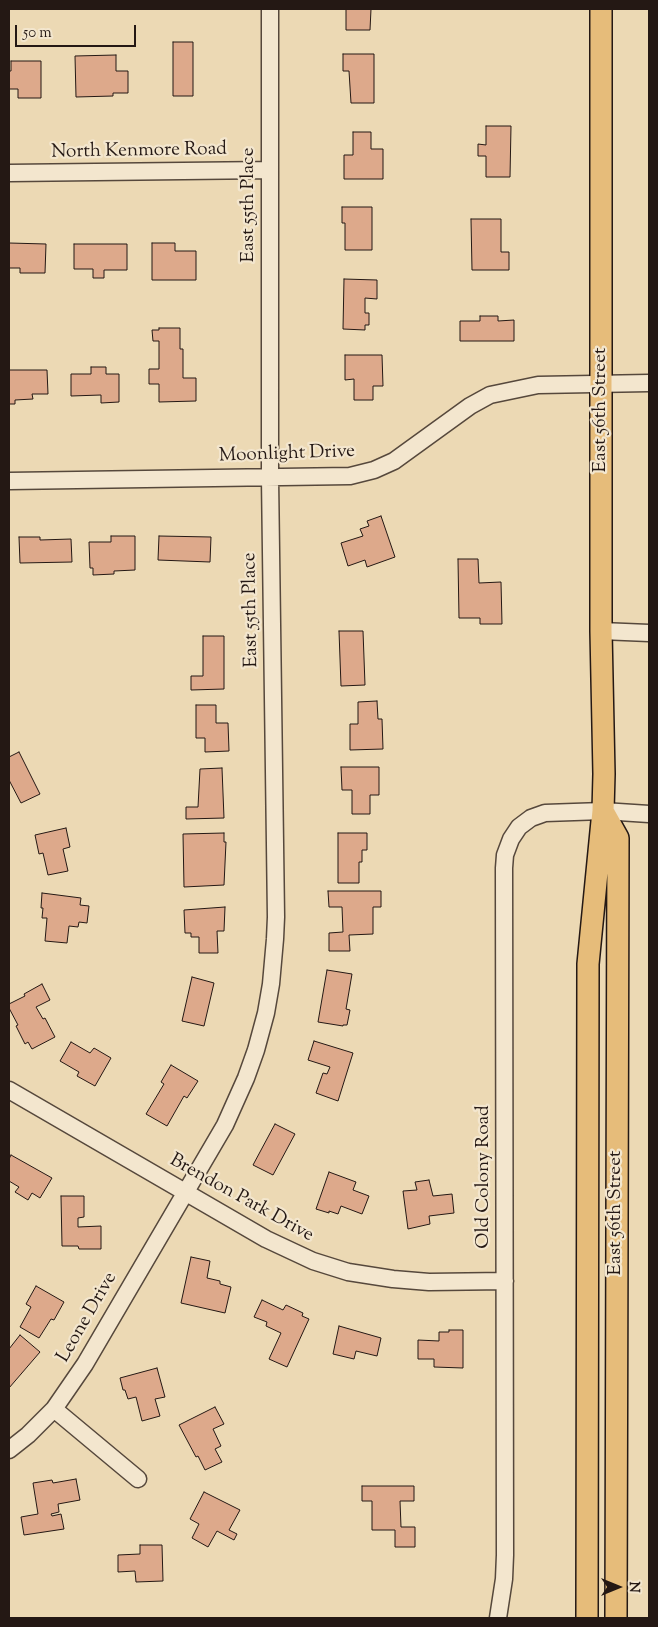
<!DOCTYPE html>
<html>
<head>
<meta charset="utf-8">
<style>
	body { margin:0 }
	#map { position:relative; width:658px; height:1627px; overflow:hidden; background:#ecd9b4; font-family:"Sorts Mill Goudy",serif }
	canvas { display:block }
	.frame { position:absolute; inset:0; border:10px solid #241814; pointer-events:none }
	.north { position:absolute; left:593px; top:1562px; width:50px; height:50px; -webkit-text-stroke:4px #f3e6ce; paint-order:stroke; rotate:90deg; font-size:14px; font-weight:700; line-height:20px; text-align:center; color:#241814 }
	.north::after { content:''; display:block; margin:auto; width:18px; height:22px; background:#241814; clip-path:polygon(50% 0,100% 100%,50% 72%,0 100%) }
	.scale { position:absolute; left:15px; top:25px; width:121px; height:22px; box-sizing:border-box; border:2px solid #241814; border-top:0; padding-left:6px; font-size:15px; line-height:18px; white-space:nowrap; color:#241814; -webkit-text-stroke:4px #f3e6ce; paint-order:stroke }
</style>
</head>
<body>
<div id="map">
<canvas width="658" height="1627"></canvas>
<div class="frame"></div>
<div class="north">N</div>
<div class="scale">50 m</div>
</div>
<script>
const ctx = document.querySelector('canvas').getContext('2d');
ctx.lineJoin = 'round';
function paint(path, color) { ctx.fillStyle = color; ctx.fill(path, 'evenodd'); }
const toPath = rows => new Path2D(rows.map(r => 'M' + r).join(''));
function trace(path, color, width, dash) { ctx.strokeStyle = color; ctx.lineWidth = width; ctx.lineCap = dash ? 'butt' : 'round'; ctx.setLineDash(dash || []); ctx.stroke(path); }
function write(font, color, halo, rows, align = 'center') {
  ctx.font = font + ' "Sorts Mill Goudy",serif'; ctx.lineWidth = 4.5; ctx.setLineDash([]); ctx.textBaseline = 'middle'; ctx.strokeStyle = halo; ctx.fillStyle = color; for (const [text, x, y, turn = 0] of rows) {
    ctx.save(); ctx.translate(x, y); ctx.rotate((+turn || 0) * Math.PI / 180); ctx.textAlign = isNaN(turn) ? turn : align; if (halo) ctx.strokeText(text, 0, 0); ctx.fillText(text, 0, 0); ctx.restore();
  }
}
const building = toPath([
	[346,9,371,9,370,30,346,30,346,9],
	[173,42,193,42,193,96,173,96,173,42],
	[343,54,374,54,374,103,351,103,349,71,343,71,343,54],
	[116,55,116,71,128,71,128,93,113,93,113,96,76,97,75,56,116,55],
	[11,61,41,61,41,98,18,98,18,89,9,89,9,71,11,71,11,61],
	[486,126,511,126,510,177,486,177,486,156,478,156,478,144,486,145,486,126],
	[353,132,371,132,371,149,383,149,383,179,344,179,344,155,353,155,353,132],
	[342,207,372,207,372,250,345,250,345,223,342,223,342,207],
	[471,219,501,219,501,252,509,252,509,270,472,270,471,219],
	[9,243,46,244,45,273,20,273,20,268,9,268,9,243],
	[152,243,175,243,175,251,196,251,196,280,152,280,152,243],
	[74,244,127,244,127,270,104,270,104,278,93,278,93,269,74,269,74,244],
	[344,279,377,280,377,299,365,298,365,313,369,313,369,325,365,325,365,330,343,329,344,279],
	[480,316,498,316,498,321,514,320,514,341,460,341,460,321,480,321,480,316],
	[159,328,180,328,180,349,183,349,183,378,196,378,196,401,159,402,159,384,149,384,149,369,159,369,159,341,153,341,152,330,159,330,159,328],
	[345,355,382,355,383,386,373,386,373,400,354,400,354,379,345,380,345,355],
	[91,367,106,367,106,374,119,374,119,402,101,403,101,395,71,396,71,374,91,374,91,367],
	[9,370,47,370,48,394,32,394,33,399,15,400,15,404,9,404,9,370],
	[381,516,395,557,367,567,365,560,348,566,341,543,363,536,360,529,369,526,367,521,381,516],
	[111,536,135,536,135,570,114,571,114,574,93,575,93,568,90,568,89,542,111,542,111,536],
	[159,536,211,537,210,562,158,560,159,536],
	[19,537,40,537,40,540,71,539,72,562,20,563,19,537],
	[458,559,478,559,479,583,501,582,502,624,480,624,480,618,459,618,458,559],
	[339,631,363,631,365,685,341,686,339,631],
	[203,636,224,636,224,689,191,690,191,676,203,676,203,636],
	[377,701,378,719,382,719,383,749,350,750,350,724,358,724,358,702,377,701],
	[196,705,216,705,216,723,228,723,229,751,205,752,205,738,196,738,196,705],
	[19,752,40,794,21,803,9,780,9,757,19,752],
	[341,767,379,767,379,795,370,795,370,814,352,814,352,790,342,790,341,767],
	[222,768,224,818,186,819,186,807,198,807,200,769,222,768],
	[66,828,70,847,63,849,68,871,48,875,43,853,39,854,35,835,66,828],
	[224,833,224,842,226,842,224,885,184,887,183,834,224,833],
	[338,833,367,833,367,850,362,850,362,862,359,862,359,883,338,883,338,833],
	[328,891,381,891,381,907,373,907,373,934,349,935,350,951,329,951,329,933,343,932,342,907,329,907,328,891],
	[42,893,81,898,80,905,89,906,87,923,79,922,78,927,69,926,67,943,45,941,47,918,42,918,43,908,41,908,42,893],
	[225,907,224,931,217,931,218,953,199,953,199,937,191,937,191,933,185,933,184,910,225,907],
	[327,970,352,974,346,1009,350,1010,347,1025,343,1025,343,1026,318,1022,327,970],
	[192,977,214,983,204,1026,182,1021,192,977],
	[42,984,50,1000,36,1007,43,1019,45,1018,55,1037,32,1049,28,1042,25,1044,16,1026,18,1025,9,1008,9,1004,25,996,24,994,42,984],
	[314,1041,353,1053,338,1101,316,1093,323,1073,327,1074,330,1067,308,1060,314,1041],
	[71,1042,90,1053,94,1048,111,1058,95,1086,77,1076,79,1072,60,1061,71,1042],
	[171,1065,198,1081,187,1098,184,1096,167,1126,146,1114,164,1084,161,1082,171,1065],
	[275,1124,295,1134,273,1175,253,1165,275,1124],
	[11,1155,52,1178,40,1198,32,1193,28,1200,15,1192,19,1187,9,1181,9,1159,11,1155],
	[329,1172,356,1182,353,1190,369,1196,362,1214,341,1206,338,1214,329,1211,329,1213,316,1209,329,1172],
	[429,1180,433,1196,452,1194,454,1213,429,1216,430,1224,408,1229,403,1191,417,1190,415,1182,429,1180],
	[61,1196,84,1196,84,1217,78,1218,78,1227,101,1226,101,1249,79,1249,78,1246,62,1246,61,1196],
	[191,1257,210,1261,207,1278,220,1281,220,1284,231,1287,225,1313,181,1303,191,1257],
	[36,1286,64,1302,54,1320,51,1319,39,1338,20,1327,31,1307,26,1304,36,1286],
	[262,1300,283,1310,286,1305,303,1313,302,1316,309,1319,287,1367,269,1359,281,1333,266,1326,267,1322,254,1317,262,1300],
	[339,1326,381,1338,377,1356,356,1351,354,1359,333,1354,339,1326],
	[449,1330,463,1330,463,1368,434,1367,434,1359,418,1359,418,1340,439,1341,439,1332,449,1332,449,1330],
	[20,1335,40,1352,9,1388,9,1349,20,1335],
	[157,1368,165,1397,155,1399,160,1416,142,1421,136,1397,128,1399,125,1390,123,1390,120,1378,157,1368],
	[215,1407,224,1424,213,1429,221,1446,215,1449,222,1462,205,1470,198,1456,196,1457,179,1425,215,1407],
	[76,1479,80,1500,58,1504,59,1512,51,1514,52,1516,61,1514,64,1529,24,1535,21,1517,38,1514,33,1483,52,1480,53,1483,76,1479],
	[362,1486,414,1486,414,1501,400,1501,401,1527,415,1527,415,1547,395,1547,395,1530,372,1530,372,1501,362,1501,362,1486],
	[204,1492,240,1510,229,1530,237,1534,234,1540,217,1531,208,1547,192,1538,199,1524,190,1519,204,1492],
	[140,1545,162,1545,163,1581,136,1582,135,1571,118,1572,118,1555,140,1554,140,1545]
]);
paint(building, '#dda98b');
trace(building, '#241814', 1);
const minor = toPath([
	[9,173,270,170],
	[9,481,350,476,374,470,394,461,470,406,490,395,538,385,649,383],
	[601,631,649,633],
	[9,1090,266,1239,313,1261,348,1272,393,1279,429,1282,505,1281],
	[54,1409,138,1479],
	[9,1450,28,1435,54,1409,85,1364,225,1125,246,1078,256,1050,266,1013,271,984,275,939,276,917,270,478,270,9],
	[498,1618,504,1579,505,1555,504,868,505,855,511,839,519,827,531,818,545,813,603,811,649,814]
]);
const major = toPath([
	[603,811,618,838,616,1618],
	[587,1618,588,964,603,811,604,774,601,631,601,9]
]);
trace(minor, '#56483c', 19);
trace(major, '#241814', 24);
trace(minor, '#f3e6ce', 16);
trace(major, '#e6bc7a', 21);
write('19px', '#241814', '#f3e6ce', [
	["North Kenmore Road",139,152,-1],
	["East 55th Place",250,205,-90],
	["East 56th Street",602,410,-90],
	["Moonlight Drive",287,455,-2],
	["East 55th Place",252,610,-91],
	["Old Colony Road",485,1177,-90],
	["Brendon Park Drive",241,1199,29],
	["East 56th Street",617,1213,-90],
	["Leone Drive",88,1318,-60]
]);
</script>
</body>
</html>
